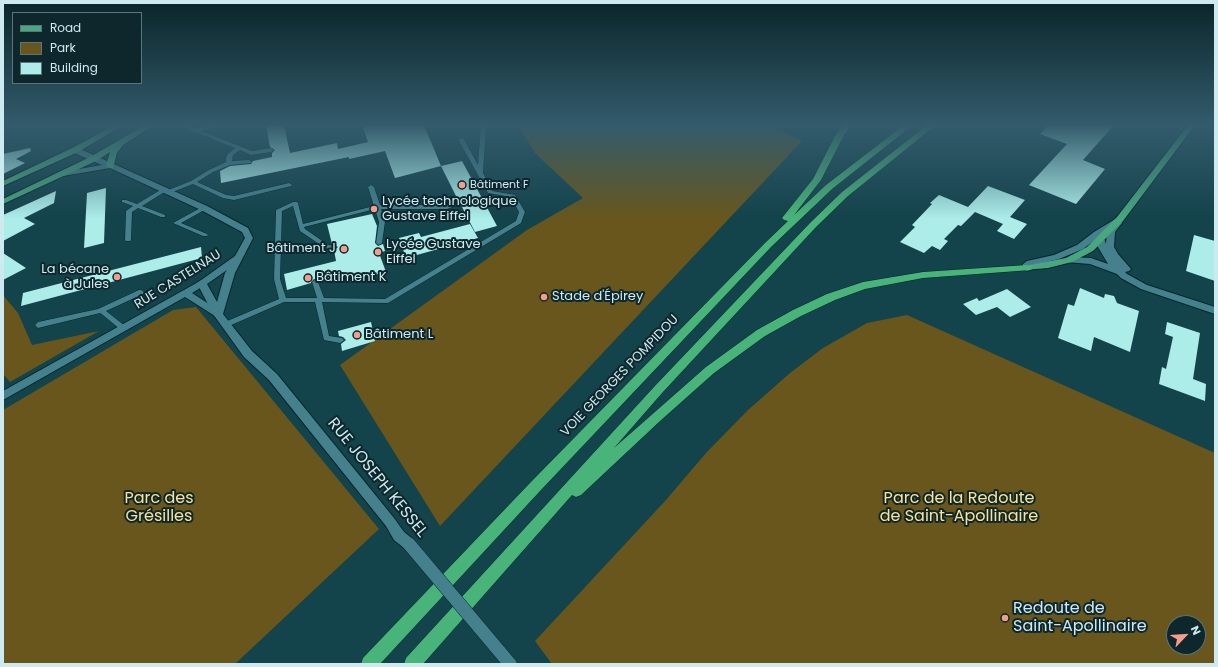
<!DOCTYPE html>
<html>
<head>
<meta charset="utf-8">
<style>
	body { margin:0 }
	#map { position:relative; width:1218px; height:667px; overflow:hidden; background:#13434b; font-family:Poppins,sans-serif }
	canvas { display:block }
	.frame { position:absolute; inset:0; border:4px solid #cdeaf1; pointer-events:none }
	.legend { position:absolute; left:12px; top:12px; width:130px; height:72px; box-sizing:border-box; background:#0d272c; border:1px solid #5a757b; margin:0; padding:5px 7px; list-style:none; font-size:12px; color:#cdeaf1 }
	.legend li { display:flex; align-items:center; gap:8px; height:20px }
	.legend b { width:20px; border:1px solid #5a757b }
	.north { position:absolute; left:1166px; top:615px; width:40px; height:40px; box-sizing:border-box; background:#0d272c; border:1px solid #5a757b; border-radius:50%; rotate:65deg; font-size:11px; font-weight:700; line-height:16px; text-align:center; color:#cdeaf1 }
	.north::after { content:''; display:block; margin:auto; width:14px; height:18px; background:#f49d8c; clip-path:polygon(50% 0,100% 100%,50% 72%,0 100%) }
</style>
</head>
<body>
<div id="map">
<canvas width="1218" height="667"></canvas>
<div class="frame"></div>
<ul class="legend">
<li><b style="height:5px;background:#48a77e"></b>Road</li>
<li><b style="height:11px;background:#68561c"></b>Park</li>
<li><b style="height:11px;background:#acede9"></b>Building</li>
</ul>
<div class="north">N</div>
</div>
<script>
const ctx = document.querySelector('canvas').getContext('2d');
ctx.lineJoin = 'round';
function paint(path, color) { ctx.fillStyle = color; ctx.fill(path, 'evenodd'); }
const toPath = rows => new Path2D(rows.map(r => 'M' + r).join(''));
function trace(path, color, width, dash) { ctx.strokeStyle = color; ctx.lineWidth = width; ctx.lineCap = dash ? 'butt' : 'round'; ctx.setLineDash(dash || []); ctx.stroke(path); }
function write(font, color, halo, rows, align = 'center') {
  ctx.font = font + ' Poppins,sans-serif'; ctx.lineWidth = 4; ctx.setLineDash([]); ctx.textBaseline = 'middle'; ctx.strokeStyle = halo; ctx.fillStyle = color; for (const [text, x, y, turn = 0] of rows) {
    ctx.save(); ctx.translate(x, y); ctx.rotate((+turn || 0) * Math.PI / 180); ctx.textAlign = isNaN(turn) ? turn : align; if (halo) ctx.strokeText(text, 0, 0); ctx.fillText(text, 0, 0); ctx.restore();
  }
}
paint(toPath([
	[518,125,771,125,802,141,440,526,340,365,527,230,583,198,535,153],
	[3,295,18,313,32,345,99,331,10,382,3,374],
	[196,307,379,529,235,664,3,664,3,410,173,310],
	[907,315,1215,453,1215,664,552,664,535,641,666,500,706,453,748,410,790,373,823,348,867,323],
	[1174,623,1198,623,1198,647,1174,647]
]), '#68561c');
paint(toPath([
	[266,125,284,125,290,153,337,143,338,149,368,142,362,125,424,125,441,166,395,178,385,151,349,159,349,157,221,183,220,171,230,166,251,164,253,161,272,157,272,153,275,150,270,147],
	[1048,125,1114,125,1083,160,1105,169,1076,204,1029,185,1067,144,1040,134],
	[30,148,31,151,16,159,25,163,3,174,3,154],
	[462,161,497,226,475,232,461,205,464,203,458,200,441,166],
	[988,186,1025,200,1010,217,1027,224,1014,239,997,231,1003,224,975,212,961,226,958,225,944,239,948,241,940,250,932,246,924,253,900,242,915,227,912,225,932,204,930,203,939,195,968,207],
	[106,188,104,243,84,248,87,193],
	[56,191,54,203,24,218,35,224,3,241,3,215],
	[372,214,377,226,375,243,378,246,383,244,385,251,379,253,386,272,349,282,346,274,319,281,314,279,311,282,311,283,287,290,284,274,336,261,334,250,338,247,332,244,327,224],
	[470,224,478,238,406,258,399,238,419,233,421,237],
	[1194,235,1215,241,1215,281,1186,271],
	[201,247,202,258,21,306,23,293],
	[3,253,26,268,3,280],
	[1080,288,1104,298,1105,294,1114,296,1117,303,1139,311,1130,352,1094,337,1091,351,1058,338,1068,304,1074,306],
	[1007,289,1031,307,1010,317,997,307,976,315,963,304,977,298,979,301],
	[371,322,375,341,342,351,341,344,346,340,343,337,339,336,338,331],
	[1167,322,1200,333,1193,379,1206,384,1205,401,1159,384,1162,367,1166,369,1173,337,1165,334]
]), '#acede9');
const service = toPath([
	[180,125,187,125,196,129,211,125,222,125,201,131,252,151,271,148,274,150,271,152,251,155,240,150,233,155,232,161,249,160,252,162,251,163,230,165,213,172,197,182,226,195,234,196,289,183,292,185,291,186,234,200,223,198,193,184,170,193,166,193,166,191,142,206,165,215,165,217,161,217,138,208,132,212,131,240,130,241,126,241,125,240,126,211,133,206,122,202,122,200,126,200,137,204,162,189,166,189,166,191,191,181,209,170,226,162,226,158,228,154,235,148,195,132,191,132,191,130,180,125],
	[246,125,251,125,253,127,250,129,246,125],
	[481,125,486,125,483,173,492,191,515,195,525,212,521,223,388,303,322,302,329,336,342,338,344,340,342,342,340,343,324,340,315,302,284,302,229,326,225,326,224,324,225,322,279,299,274,279,276,210,293,202,297,202,298,203,303,224,374,206,368,187,371,185,374,187,380,205,447,205,460,201,463,203,447,209,381,209,385,222,382,243,379,245,376,243,379,222,375,209,304,227,305,229,328,245,335,246,336,247,335,248,333,249,325,248,300,231,293,206,282,211,280,279,286,298,317,298,312,282,315,280,318,282,324,298,385,299,516,221,519,212,511,197,488,193,458,139,463,138,478,165,481,125],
	[204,206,207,208,206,209,181,223,207,234,208,235,207,236,203,236,173,223,204,206],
	[139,290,141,290,144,292,143,294,106,311,125,326,126,328,125,330,121,330,103,315,100,313,38,328,35,325,38,322,98,309,139,290]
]);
const minor = toPath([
	[1117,218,1120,219,1122,223,1115,232,1114,247,1118,254,1131,269,1129,271,1125,272,1127,274,1147,285,1215,307,1215,314,1141,289,1121,278,1117,274,1090,264,1066,262,1065,260,1066,258,1069,257,1091,258,1108,264,1098,247,1096,239,1083,249,1059,259,1033,265,1030,270,1027,271,1022,268,1023,264,1027,261,1054,255,1077,245,1094,232,1117,218],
	[1107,231,1107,232,1106,244,1104,238,1101,235,1107,231],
	[202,280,205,281,207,283,205,285,192,293,221,312,223,314,221,316,215,316,185,297,3,400,3,391,202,280]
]);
const tertiary = toPath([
	[72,148,78,148,207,206,248,228,253,238,235,273,223,314,252,351,277,374,394,518,404,532,414,540,415,544,414,548,409,550,404,548,394,540,386,526,269,380,244,357,213,314,197,283,235,256,245,238,242,232,201,210,110,168,57,177,57,173,102,165,72,152,72,148],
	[227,270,225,273,217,302,207,284,227,270]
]);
const primary = toPath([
	[115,125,124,125,78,152,3,186,3,181,72,148,115,125],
	[145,125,154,125,123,145,117,153,113,168,110,168,106,166,110,152,96,161,3,204,3,199,90,157,145,125],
	[1188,125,1195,125,1123,221,1093,251,1072,262,1048,268,1024,270,1022,268,1024,266,1066,258,1087,247,1117,217,1188,125]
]);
const trunk = toPath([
	[843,125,852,125,844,135,821,180,794,215,826,185,904,125,913,125,832,189,771,247,540,491,380,664,361,664,363,658,530,483,765,243,788,221,784,220,782,218,813,179,836,134,843,125],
	[927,125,936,125,848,196,816,227,662,393,614,448,706,367,757,330,793,310,827,294,863,282,923,272,1027,265,1031,266,1032,268,1031,270,923,278,865,289,835,300,801,316,765,336,714,373,660,421,581,495,576,497,572,495,423,664,404,664,406,658,654,387,810,223,842,192,927,125]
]);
trace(service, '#06272d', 1);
trace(minor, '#06272d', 2);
trace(tertiary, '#06272d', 2);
trace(primary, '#06272d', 2);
trace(trunk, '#06272d', 1);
paint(service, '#45818d');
paint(minor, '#45818d');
paint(tertiary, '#45818d');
paint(primary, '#48a77e');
paint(trunk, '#49b479');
const tertiaryBridge = toPath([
	[409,544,510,664]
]);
trace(tertiaryBridge, '#06272d', 14, []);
trace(tertiaryBridge, '#45818d', 13);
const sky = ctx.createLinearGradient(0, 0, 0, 219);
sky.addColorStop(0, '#0a2529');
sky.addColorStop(0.57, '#335b6c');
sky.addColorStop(1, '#335b6c00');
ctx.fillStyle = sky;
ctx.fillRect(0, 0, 1218, 219);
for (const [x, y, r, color] of [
	[462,185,4,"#f49d8c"],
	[374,209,4,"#f49d8c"],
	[344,249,4,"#f49d8c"],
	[378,252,4,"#f49d8c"],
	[117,277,4,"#f49d8c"],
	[308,278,4,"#f49d8c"],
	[544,297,4,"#f49d8c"],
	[357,335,4,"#f49d8c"],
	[1005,618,4,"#f49d8c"]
]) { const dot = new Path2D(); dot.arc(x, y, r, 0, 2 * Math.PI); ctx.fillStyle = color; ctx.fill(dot); trace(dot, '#0d272c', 1.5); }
write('11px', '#cdeaf1', '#0d272c', [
	["Bâtiment F",470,185]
], 'left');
write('13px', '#cdeaf1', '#0d272c', [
	["Lycée technologique",382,202],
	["Gustave Eiffel",382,217],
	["Lycée Gustave",386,245],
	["Eiffel",386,260],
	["Bâtiment J",336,249,"right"],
	["La bécane",109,270,"right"],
	["à Jules",109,285,"right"],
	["Bâtiment K",316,278],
	["Stade d'Épirey",552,297],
	["Bâtiment L",365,335]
], 'left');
write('13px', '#cdeaf1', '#0d272c', [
	["RUE CASTELNAU",178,280,-32],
	["VOIE GEORGES POMPIDOU",620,376,-46]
]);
write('16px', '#cdeaf1', '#0d272c', [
	["RUE JOSEPH KESSEL",377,478,51]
]);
write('16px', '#fce294', '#0d272c', [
	["Parc des",159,499],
	["Grésilles",159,517],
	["Parc de la Redoute",959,499],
	["de Saint-Apollinaire",959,517]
]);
write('16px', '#cdeaf1', '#0d272c', [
	["Redoute de",1013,609],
	["Saint-Apollinaire",1013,627]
], 'left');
</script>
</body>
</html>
